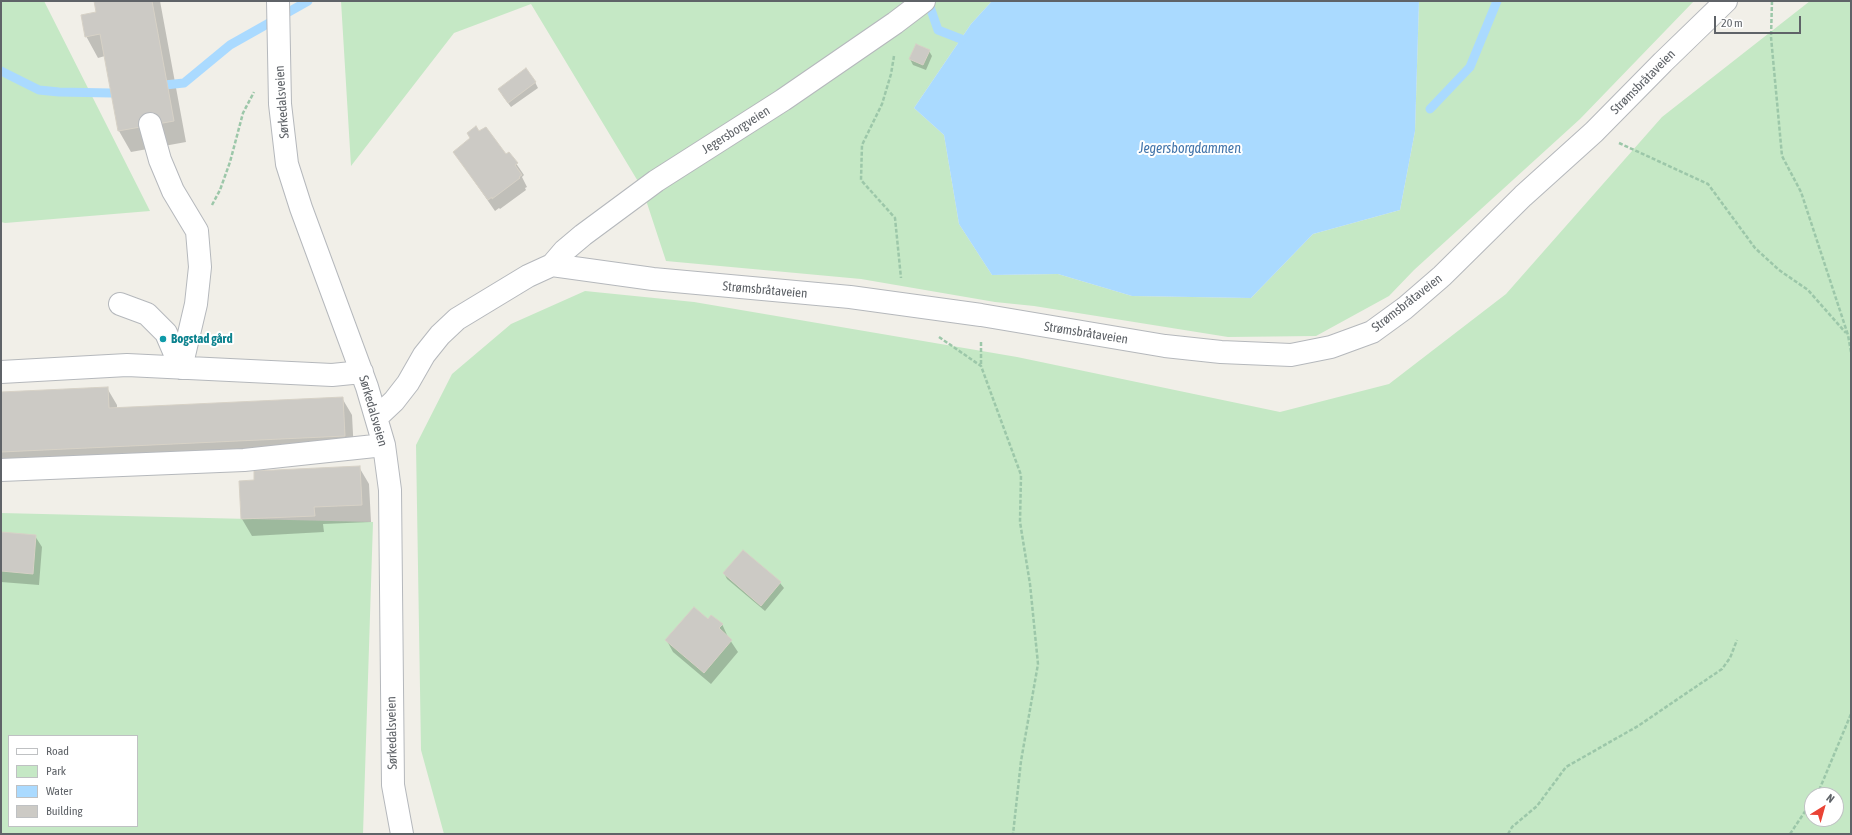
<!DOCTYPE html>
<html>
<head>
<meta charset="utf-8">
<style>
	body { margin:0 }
	#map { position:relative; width:1852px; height:835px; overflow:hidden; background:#f1efe8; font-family:"Asap Condensed",sans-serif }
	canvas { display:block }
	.frame { position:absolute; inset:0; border:2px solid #5f6368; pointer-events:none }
	.legend { position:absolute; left:8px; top:735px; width:130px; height:92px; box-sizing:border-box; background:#fff; border:1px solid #bfc1c3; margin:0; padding:5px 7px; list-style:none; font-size:12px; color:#5f6368 }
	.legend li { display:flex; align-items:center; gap:8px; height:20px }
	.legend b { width:20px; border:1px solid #bfc1c3 }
	.north { position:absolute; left:1804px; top:787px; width:40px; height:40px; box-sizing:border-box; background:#fff; border:1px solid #bfc1c3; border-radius:50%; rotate:37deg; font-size:11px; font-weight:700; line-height:16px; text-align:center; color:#5f6368 }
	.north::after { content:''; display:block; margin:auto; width:14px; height:18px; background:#ea4335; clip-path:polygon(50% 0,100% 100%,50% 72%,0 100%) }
	.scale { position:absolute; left:1714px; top:16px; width:87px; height:18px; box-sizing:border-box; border:2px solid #5f6368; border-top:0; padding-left:5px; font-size:12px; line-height:14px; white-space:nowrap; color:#5f6368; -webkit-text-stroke:3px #fff; paint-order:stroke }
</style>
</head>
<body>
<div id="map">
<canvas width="1852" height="835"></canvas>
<div class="frame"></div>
<ul class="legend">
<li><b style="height:5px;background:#fff"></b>Road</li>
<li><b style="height:11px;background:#c5e8c5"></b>Park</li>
<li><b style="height:11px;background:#aadaff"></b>Water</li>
<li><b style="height:11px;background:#cccac5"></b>Building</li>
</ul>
<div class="north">N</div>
<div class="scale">20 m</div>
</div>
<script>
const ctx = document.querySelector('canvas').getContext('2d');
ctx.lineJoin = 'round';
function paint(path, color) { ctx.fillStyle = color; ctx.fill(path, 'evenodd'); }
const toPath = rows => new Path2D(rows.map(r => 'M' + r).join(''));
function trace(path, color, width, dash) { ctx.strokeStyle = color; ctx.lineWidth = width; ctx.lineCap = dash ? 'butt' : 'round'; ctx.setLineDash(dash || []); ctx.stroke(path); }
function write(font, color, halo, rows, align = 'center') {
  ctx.font = font + ' "Asap Condensed",sans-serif'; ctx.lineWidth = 4; ctx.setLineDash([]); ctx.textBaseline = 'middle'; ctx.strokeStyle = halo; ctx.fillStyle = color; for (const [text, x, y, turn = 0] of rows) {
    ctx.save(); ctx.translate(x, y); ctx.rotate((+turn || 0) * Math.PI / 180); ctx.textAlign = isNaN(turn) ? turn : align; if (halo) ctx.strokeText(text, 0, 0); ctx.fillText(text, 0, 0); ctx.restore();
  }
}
paint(toPath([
	[1,1,44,1,150,211,5,223,1,222],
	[341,1,992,1,971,24,914,108,944,135,959,224,992,275,1058,274,1132,296,1251,298,1313,234,1400,210,1415,131,1419,1,1694,1,1580,119,1414,270,1389,296,1316,336,1228,337,1034,306,995,302,861,279,666,261,642,188,531,4,454,33,351,166],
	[1810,1,1851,1,1851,834,444,834,421,750,416,445,452,374,511,324,585,291,694,302,1017,357,1280,412,1389,384,1506,294,1662,117],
	[1812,795,1836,795,1836,819,1812,819],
	[1,513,373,522,363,834,1,834],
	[9,736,137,736,137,826,9,826]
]), '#c5e8c5');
paint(toPath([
	[992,1,1419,1,1415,131,1400,210,1313,234,1251,298,1132,296,1058,274,992,275,959,224,944,135,914,108,971,24]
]), '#aadaff');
paint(toPath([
	[95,1,160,1,186,142,131,152,119,131,105,56,98,58,86,36,97,13],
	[929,51,932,56,926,70,913,65,910,59],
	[535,82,538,88,511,107,502,95],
	[479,132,506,155,509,153,524,175,522,177,527,187,525,188,526,190,500,209,499,208,495,211,454,152],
	[107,388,117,405,117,408,342,398,352,415,354,453,1,469,1,393],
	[359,467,369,484,371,522,323,524,324,532,252,536,242,519,255,481],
	[1,533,35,536,42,547,39,585,1,582],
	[743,551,780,583,784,588,765,611,727,579,724,573],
	[708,620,722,624,728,637,738,652,711,684,673,652,667,641]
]), '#0003');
trace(toPath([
	[928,1,938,30,961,39],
	[1,71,39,90,59,92,111,93,123,91],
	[155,86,184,83,230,45,308,1],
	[1430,109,1470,67,1497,1]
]), '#aadaff', 9);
const building = toPath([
	[94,1,152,1,174,121,118,131,100,34,85,37,81,15,96,12,94,1],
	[916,44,930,50,923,65,909,59,916,44],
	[526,68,536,82,508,103,498,89,526,68],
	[476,126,479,131,486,127,506,154,509,152,518,163,515,165,522,175,519,177,520,178,492,199,492,197,488,200,453,152,470,138,467,133,476,126],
	[108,387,109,408,343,397,345,436,1,452,1,392,108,387],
	[360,466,362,505,314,507,315,516,241,519,239,481,254,480,254,471,360,466],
	[1,532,36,535,33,574,1,571,1,532],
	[743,550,781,582,761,606,723,573,743,550],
	[694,607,708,619,711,615,723,624,719,628,732,640,704,673,665,640,694,607]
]);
paint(building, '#cccac5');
trace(building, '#d6d1c6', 1);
const minor = toPath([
	[278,1,280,104,287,164,301,208,367,387,384,445,390,490,393,785,402,834],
	[150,124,160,160,173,191,197,231,200,267,196,304,181,368],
	[552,265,564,251,583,235,656,181,783,100,895,23,924,1],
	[120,304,147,314,166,333,181,368],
	[1,372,127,365,332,375,362,372],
	[377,417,394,401,408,383,424,355,440,335,457,319,528,276,552,265,653,279,850,297,981,315,1165,346,1221,352,1291,355,1331,347,1372,332,1405,308,1442,276,1523,196,1594,132,1663,62,1726,1],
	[1,470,244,460,384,445]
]);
trace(minor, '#b5b8bc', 24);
trace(toPath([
	[1772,1,1771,37,1782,156,1801,192,1848,335,1851,352],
	[894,56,891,74,882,104,862,145,861,180,895,218,901,278],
	[1619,143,1708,184,1755,248,1779,270,1808,290,1846,333],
	[212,205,220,190,230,162,243,113,254,92],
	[939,337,981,366,1021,475,1020,522,1030,584,1038,664,1021,761,1013,834],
	[981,342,981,366],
	[1816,795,1820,788,1851,714],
	[1508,834,1512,827,1537,806,1566,767,1638,726,1722,669,1730,658,1737,640],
	[1790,834,1812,801]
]), '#9cc7a9', 2.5, [4, 2]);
trace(minor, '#fff', 22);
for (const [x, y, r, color] of [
	[163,339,4,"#0f9aa8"]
]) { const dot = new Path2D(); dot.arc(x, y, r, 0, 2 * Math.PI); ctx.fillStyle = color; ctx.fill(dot); trace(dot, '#fff', 1.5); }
write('13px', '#5f6368', '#fff', [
	["Strømsbråtaveien",1643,82,-45],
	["Sørkedalsveien",282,102,-94],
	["Jegersborgveien",736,130,-32],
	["Strømsbråtaveien",765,290,5],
	["Strømsbråtaveien",1407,303,-38],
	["Strømsbråtaveien",1086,333,9],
	["Sørkedalsveien",373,411,74],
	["Sørkedalsveien",392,733,-91]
]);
write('bold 13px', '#0d838f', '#fff', [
	["Bogstad gård",171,339]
], 'left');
write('italic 14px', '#4174aa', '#fff', [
	["Jegersborgdammen",1190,149]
]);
</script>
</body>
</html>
